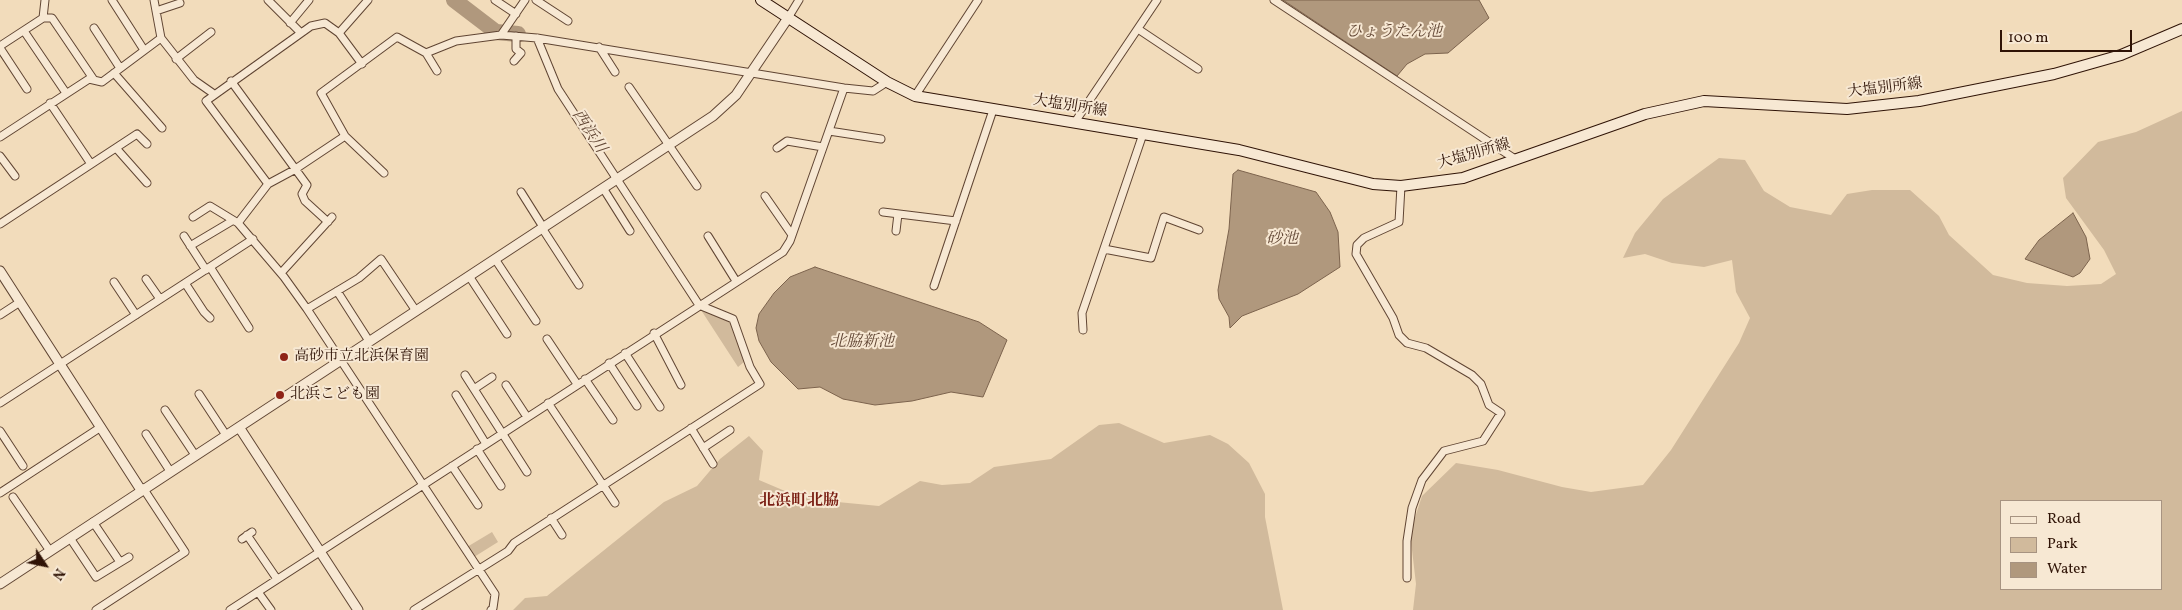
<!DOCTYPE html>
<html>
<head>
<meta charset="utf-8">
<style>
	body { margin:0 }
	#map { position:relative; width:2182px; height:610px; overflow:hidden; background:#f2dcbb; font-family:Vollkorn,serif }
	canvas { display:block }
	.legend { position:absolute; left:2000px; top:500px; width:162px; height:90px; box-sizing:border-box; background:#f7e8d3; border:1px solid #a79381; margin:0; padding:6px 9px; list-style:none; font-size:15px; color:#2f1306 }
	.legend li { display:flex; align-items:center; gap:10px; height:25px }
	.legend b { width:25px; border:1px solid #a79381 }
	.north { position:absolute; left:20px; top:540px; width:50px; height:50px; -webkit-text-stroke:4px #f7e8d3; paint-order:stroke; rotate:124deg; font-size:14px; font-weight:700; line-height:20px; text-align:center; color:#2f1306 }
	.north::after { content:''; display:block; margin:auto; width:18px; height:22px; background:#2f1306; clip-path:polygon(50% 0,100% 100%,50% 72%,0 100%) }
	.scale { position:absolute; left:2000px; top:30px; width:132px; height:22px; box-sizing:border-box; border:2px solid #2f1306; border-top:0; padding-left:6px; font-size:15px; line-height:18px; white-space:nowrap; color:#2f1306; -webkit-text-stroke:4px #f7e8d3; paint-order:stroke }
</style>
</head>
<body>
<div id="map">
<canvas width="2182" height="610"></canvas>
<ul class="legend">
<li><b style="height:6px;background:#f7e8d3"></b>Road</li>
<li><b style="height:14px;background:#d1ba9c"></b>Park</li>
<li><b style="height:14px;background:#b0987d"></b>Water</li>
</ul>
<div class="north">N</div>
<div class="scale">100 m</div>
</div>
<script>
const ctx = document.querySelector('canvas').getContext('2d');
ctx.lineJoin = 'round';
function paint(path, color) { ctx.fillStyle = color; ctx.fill(path, 'evenodd'); }
const toPath = rows => new Path2D(rows.map(r => 'M' + r).join(''));
function trace(path, color, width, dash) { ctx.strokeStyle = color; ctx.lineWidth = width; ctx.lineCap = dash ? 'butt' : 'round'; ctx.setLineDash(dash || []); ctx.stroke(path); }
function write(font, color, halo, rows, align = 'center') {
  ctx.font = font + ' Vollkorn,"Noto Serif JP",serif'; ctx.lineWidth = 4; ctx.setLineDash([]); ctx.textBaseline = 'middle'; ctx.strokeStyle = halo; ctx.fillStyle = color; for (const [text, x, y, turn = 0] of rows) {
    ctx.save(); ctx.translate(x, y); ctx.rotate((+turn || 0) * Math.PI / 180); ctx.textAlign = isNaN(turn) ? turn : align; if (halo) ctx.strokeText(text, 0, 0); ctx.fillText(text, 0, 0); ctx.restore();
  }
}
paint(toPath([
	[2182,111,2182,610,1413,610,1416,584,1410,533,1422,496,1456,463,1498,470,1562,487,1591,492,1643,485,1671,450,1739,343,1750,318,1736,292,1732,260,1704,267,1672,263,1645,254,1623,258,1635,233,1663,199,1719,158,1745,160,1764,191,1790,207,1831,215,1847,194,1872,190,1910,190,1939,216,1949,235,1993,275,2027,283,2067,286,2101,284,2116,274,2104,250,2066,198,2063,178,2098,142,2136,132],
	[2001,501,2161,501,2161,589,2001,589],
	[701,310,730,320,744,362,738,367],
	[1119,423,1164,443,1210,435,1228,444,1249,463,1265,494,1265,517,1283,610,513,610,525,598,547,596,664,502,697,486,720,459,749,436,763,451,759,480,792,494,827,501,879,506,920,481,942,485,970,483,994,467,1051,459,1099,425],
	[492,532,498,542,474,557,467,547]
]), '#d1ba9c');
const water = toPath([
	[1283,0,1479,0,1489,18,1448,53,1425,54,1407,64,1397,76,1283,0],
	[1238,170,1316,192,1330,212,1338,232,1340,267,1298,294,1242,316,1230,328,1229,317,1219,299,1218,290,1229,229,1233,174,1238,170],
	[2073,213,2086,237,2090,259,2080,273,2073,277,2025,259,2039,240,2073,213],
	[815,267,979,322,1007,340,983,397,951,392,912,401,875,405,843,399,820,387,798,389,771,362,759,341,756,328,759,314,774,293,790,277,815,267]
]);
paint(water, '#b0987d');
trace(water, '#7c634d', 1);
trace(toPath([
	[454,0,496,32,518,34]
]), '#b0987d', 16);
const minor = toPath([
	[112,0,144,50],
	[154,0,161,38,194,80,214,94],
	[268,0,300,32],
	[495,0,516,14],
	[536,0,568,21],
	[1274,0,1515,159],
	[156,11,180,3],
	[43,18,52,18,94,80],
	[788,18,799,0],
	[290,23,309,0],
	[94,28,120,68],
	[1138,29,1198,69],
	[24,31,66,93],
	[339,33,368,0],
	[501,35,525,0],
	[0,46,43,18,45,0],
	[599,47,615,72],
	[0,48,27,89],
	[426,53,437,71],
	[176,59,211,32],
	[514,61,521,53,516,49,516,36],
	[114,73,162,128],
	[231,81,307,185,302,194,305,201,328,222],
	[629,87,697,186],
	[915,96,978,0],
	[50,103,91,164],
	[1075,122,1157,0],
	[829,131,881,139],
	[345,136,384,173],
	[0,137,89,79,102,82,161,38],
	[116,148,147,183],
	[777,148,787,141,823,147],
	[0,156,15,176],
	[268,184,206,101,311,26,325,23,339,33,362,64],
	[1401,186,1399,222,1364,238,1357,245,1356,254,1393,318,1399,335,1407,343,1426,348,1472,375,1481,384,1489,405,1501,413,1483,441,1444,451,1422,480,1412,508,1407,541,1407,578],
	[603,188,630,231],
	[521,192,543,227],
	[765,196,792,235],
	[883,212,956,221],
	[193,217,210,206,238,223],
	[0,224,137,134,147,144],
	[542,228,579,285],
	[896,231,898,214],
	[184,236,206,270],
	[708,236,736,281],
	[190,246,232,221],
	[1104,249,1151,258,1164,217,1199,230],
	[495,259,536,321],
	[210,267,249,328],
	[281,273,332,217],
	[469,276,507,334],
	[146,279,160,299],
	[114,282,136,315],
	[185,283,204,312,210,318],
	[934,286,993,110],
	[337,291,369,341],
	[307,309,359,278,381,259,416,311],
	[0,315,20,302],
	[1083,330,1082,313,1143,134],
	[654,333,681,385],
	[547,339,577,384],
	[625,353,660,407],
	[609,363,637,406],
	[465,375,527,472],
	[585,379,613,420],
	[506,385,527,417],
	[474,389,492,377],
	[199,394,226,435],
	[456,395,486,444],
	[0,403,253,239],
	[548,403,615,503],
	[165,410,195,455],
	[691,428,713,464],
	[0,431,23,466],
	[146,434,170,471],
	[703,448,730,430],
	[477,449,501,486],
	[452,466,478,505],
	[0,493,101,427],
	[13,497,50,551],
	[551,518,562,535],
	[93,522,120,562],
	[247,535,277,579],
	[70,538,96,577,129,557],
	[242,539,252,532],
	[258,592,271,610],
	[96,610,185,552,143,488],
	[230,610,783,252,790,241,844,88],
	[414,610,508,551,514,543,760,384,750,367,733,319,699,305,558,89,537,38],
	[491,610,493,608,495,594,307,309,284,277,238,223,268,184,294,170,345,136,321,93,397,37,426,53,456,41,501,35,537,38,844,88,873,91,887,82]
]);
const tertiary = toPath([
	[0,271,141,490],
	[239,427,358,610],
	[0,584,713,116,736,95,788,18]
]);
const secondary = toPath([
	[761,0,887,82,915,96,1239,150,1373,184,1401,186,1463,178,1645,114,1704,101,1847,109,1919,101,2054,74,2121,55,2182,29]
]);
trace(minor, '#604533', 9);
trace(tertiary, '#604533', 11);
trace(secondary, '#2f1306', 12);
trace(minor, '#f7e8d3', 7);
trace(tertiary, '#f7e8d3', 9);
trace(secondary, '#f7e8d3', 10);
for (const [x, y, r, color] of [
	[284,357,5,"#8f2418"],
	[280,395,5,"#8f2418"]
]) { const dot = new Path2D(); dot.arc(x, y, r, 0, 2 * Math.PI); ctx.fillStyle = color; ctx.fill(dot); trace(dot, '#f7e8d3', 2); }
write('15px', '#2f1306', '#f7e8d3', [
	["大塩別所線",1885,89,-7],
	["大塩別所線",1070,107,9],
	["大塩別所線",1474,155,-16]
]);
write('15px', '#2f1306', '#f7e8d3', [
	["高砂市立北浜保育園",294,357],
	["北浜こども園",290,395]
], 'left');
write('italic 16px', '#634836', '#f7e8d3', [
	["ひょうたん池",1394,33],
	["西浜川",588,132,57],
	["砂池",1282,240],
	["北脇新池",862,343]
]);
write('bold 16px', '#7a1f14', '#f7e8d3', [
	["北浜町北脇",799,502]
]);
</script>
</body>
</html>
